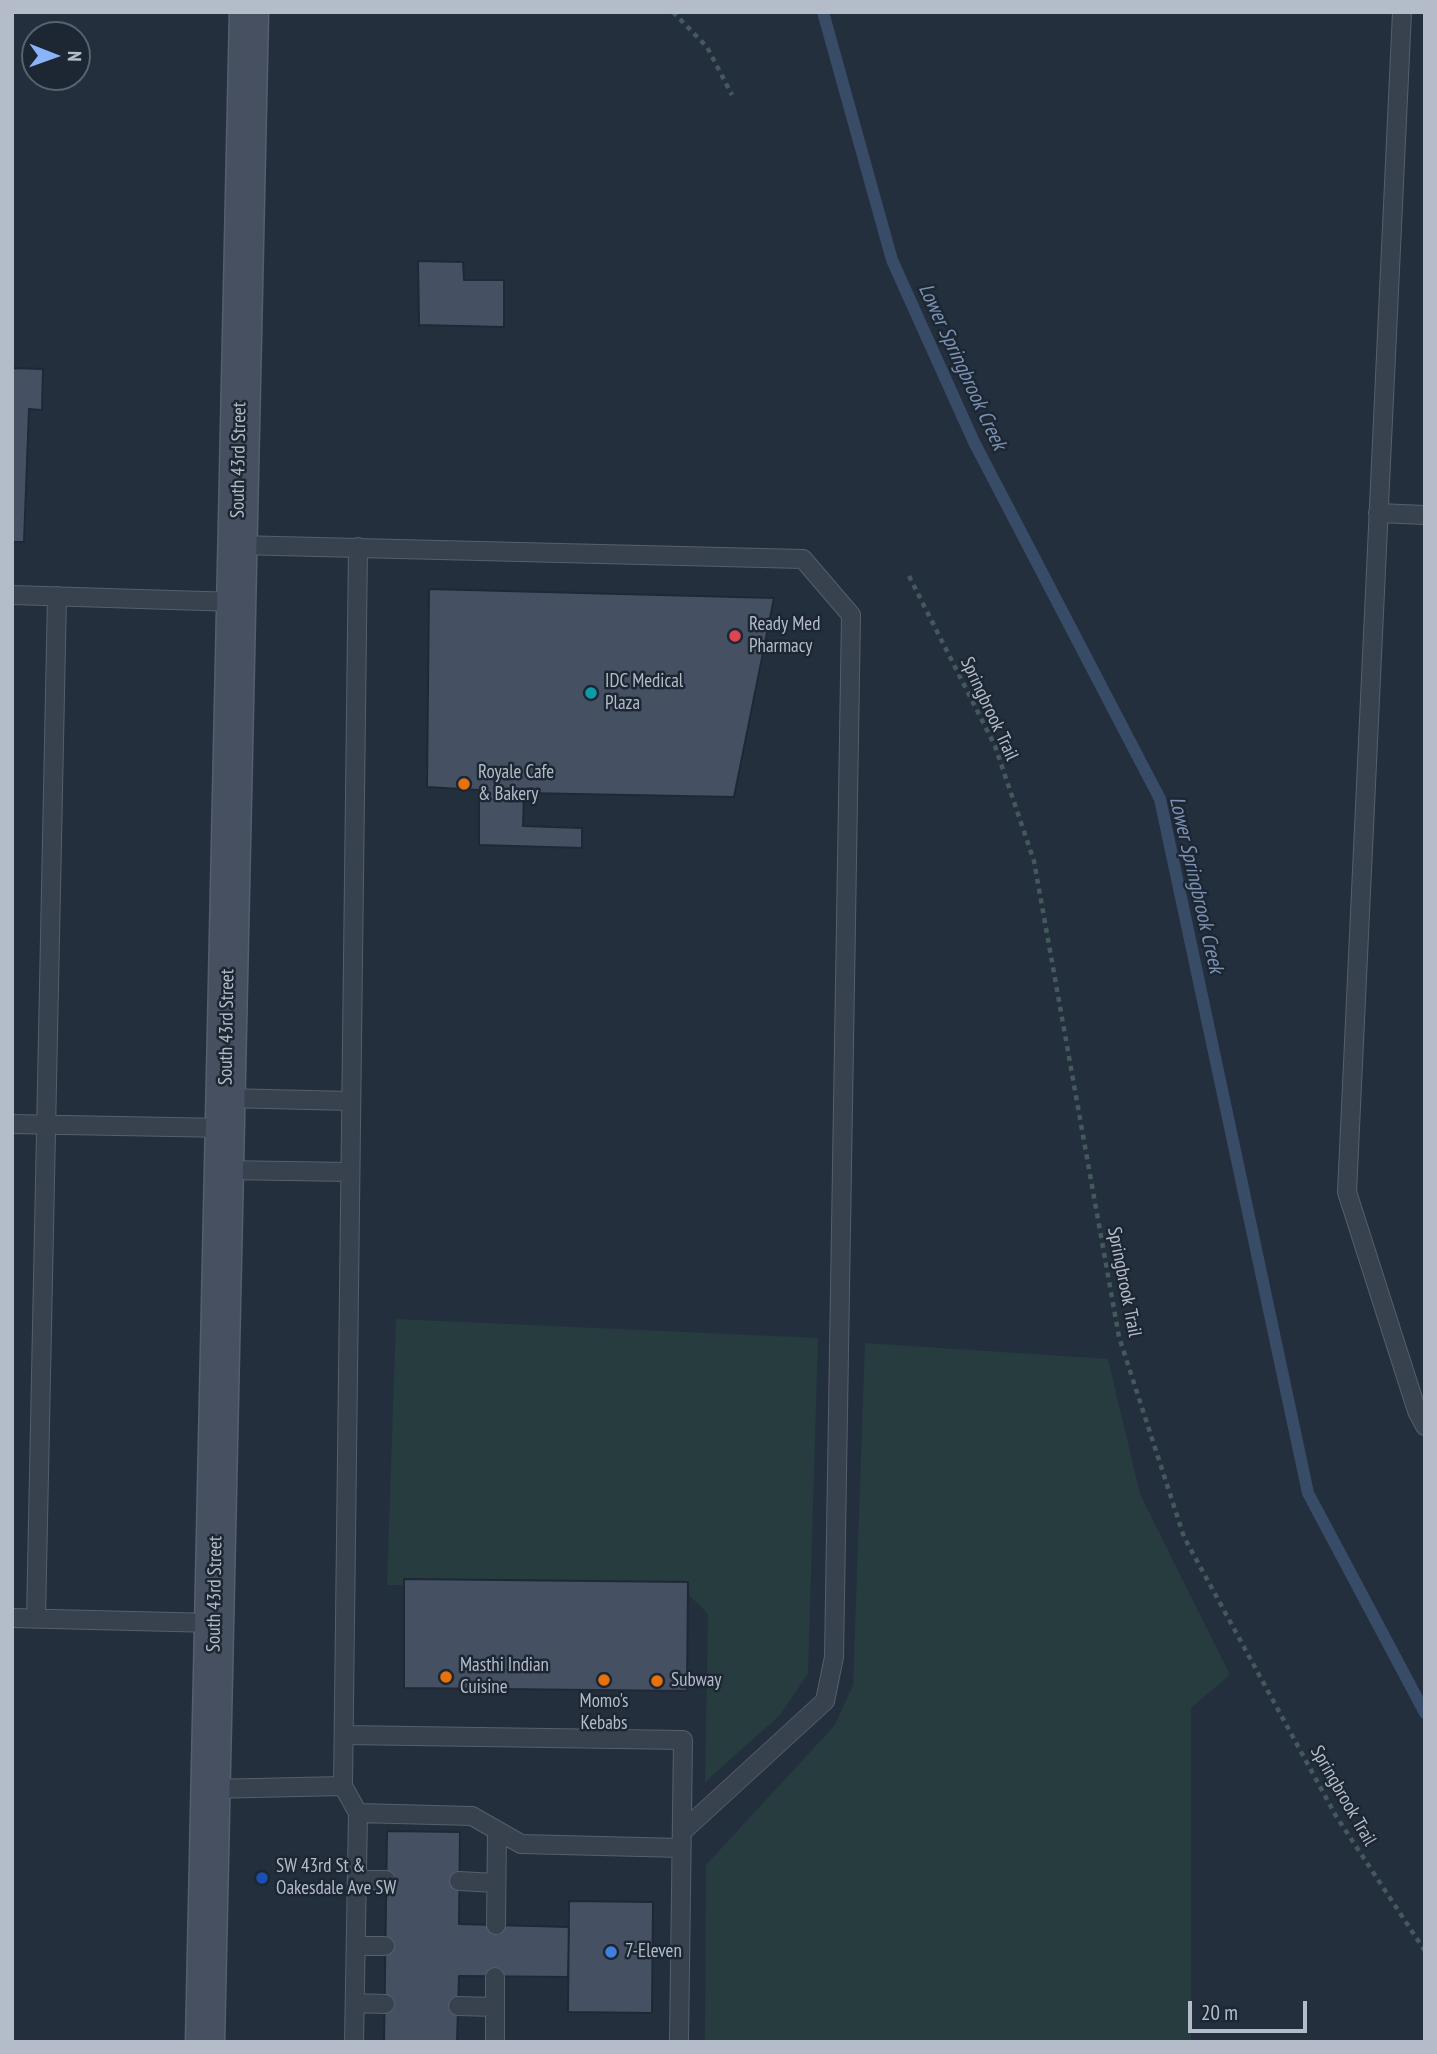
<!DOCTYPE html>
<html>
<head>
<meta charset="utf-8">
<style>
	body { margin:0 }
	#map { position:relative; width:1437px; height:2054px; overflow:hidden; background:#242f3e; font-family:"PT Sans Narrow",sans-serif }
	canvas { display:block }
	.frame { position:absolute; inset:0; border:14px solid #b4bcc9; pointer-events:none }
	.north { position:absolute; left:21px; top:21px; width:70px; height:70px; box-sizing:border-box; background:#1d2633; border:2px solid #59626f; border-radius:50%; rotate:91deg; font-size:19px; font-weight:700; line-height:28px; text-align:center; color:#b4bcc9 }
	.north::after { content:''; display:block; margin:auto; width:24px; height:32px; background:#8ab4f8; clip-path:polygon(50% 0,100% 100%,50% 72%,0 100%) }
	.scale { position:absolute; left:1188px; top:2001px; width:119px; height:32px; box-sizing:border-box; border:4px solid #b4bcc9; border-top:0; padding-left:9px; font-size:21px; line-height:24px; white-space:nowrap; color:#b4bcc9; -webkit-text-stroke:5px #1d2633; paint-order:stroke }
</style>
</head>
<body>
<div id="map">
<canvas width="1437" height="2054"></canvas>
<div class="frame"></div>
<div class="north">N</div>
<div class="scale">20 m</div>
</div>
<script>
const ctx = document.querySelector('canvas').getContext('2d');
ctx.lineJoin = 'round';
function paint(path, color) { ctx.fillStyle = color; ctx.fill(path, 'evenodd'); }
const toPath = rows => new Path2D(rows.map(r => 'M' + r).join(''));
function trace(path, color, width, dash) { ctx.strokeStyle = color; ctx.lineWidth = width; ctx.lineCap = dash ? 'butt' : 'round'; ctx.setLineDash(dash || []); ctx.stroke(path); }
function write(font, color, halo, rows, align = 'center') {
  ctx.font = font + ' "PT Sans Narrow",sans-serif'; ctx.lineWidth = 5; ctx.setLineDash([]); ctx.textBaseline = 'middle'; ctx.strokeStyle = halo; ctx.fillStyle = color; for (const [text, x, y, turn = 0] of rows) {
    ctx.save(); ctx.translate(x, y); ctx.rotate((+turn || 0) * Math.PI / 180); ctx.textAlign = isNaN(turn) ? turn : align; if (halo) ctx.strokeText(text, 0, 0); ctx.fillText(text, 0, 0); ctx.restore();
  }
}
paint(toPath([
	[396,1319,818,1338,808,1674,779,1716,705,1782,708,1614,683,1589,387,1585],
	[865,1343,1108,1359,1140,1494,1230,1675,1191,1708,1191,2042,705,2042,706,1865,835,1725,853,1685]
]), '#263c3f');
trace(toPath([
	[823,12,892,260,974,442,1160,799,1308,1493,1425,1713]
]), '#394c67', 12);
const building = toPath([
	[418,261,463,262,464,280,504,280,504,327,419,325,418,261],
	[12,368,43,369,42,410,29,409,24,542,12,542,12,368],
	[429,589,774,598,734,797,524,793,523,826,582,828,582,848,479,845,479,790,427,787,429,589],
	[404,1579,688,1582,687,1691,404,1688,404,1579],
	[387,1831,460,1832,459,1924,569,1927,568,1977,459,1976,457,2042,384,2042,387,1831],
	[569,1901,653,1902,652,2013,568,2012,569,1901]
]);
paint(building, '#455162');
trace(building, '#1f2835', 2);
const service = toPath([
	[1402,12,1347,1192,1417,1411,1425,1426],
	[1378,513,1425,515],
	[237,545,803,559,851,615,834,1657,825,1701,682,1832],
	[12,595,236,602],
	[225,1098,351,1101],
	[12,1124,225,1128],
	[224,1170,350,1172],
	[12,1618,214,1623],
	[36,1619,57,596],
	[344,1735,683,1740,679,2042],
	[210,1789,343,1786],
	[358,1813,472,1816,521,1844,681,1848],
	[357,1880,386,1880],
	[459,1881,496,1883],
	[496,1925,497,1830],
	[356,1946,385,1946],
	[355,2003,385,2004],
	[458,2006,495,2007],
	[354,2042,358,1813,343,1786,358,547],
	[495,2042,495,1977]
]);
const secondary = toPath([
	[205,2042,249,12]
]);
trace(service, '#565f6c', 20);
trace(secondary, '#565f6c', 41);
trace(toPath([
	[673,12,707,47,732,95],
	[909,576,995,746,1034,861,1119,1337,1184,1537,1336,1816,1425,1951]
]), '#44595c', 4.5, [5, 5]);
trace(service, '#38414e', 18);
trace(secondary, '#465061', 38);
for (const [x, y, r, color] of [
	[735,636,7,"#e0444e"],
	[591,693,7,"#0f9aa8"],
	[464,784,7,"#e8710a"],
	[446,1677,7,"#e8710a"],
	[604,1680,7,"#e8710a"],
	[657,1681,7,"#e8710a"],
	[262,1878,7,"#1a4fb4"],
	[611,1952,7,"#3f7fe0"]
]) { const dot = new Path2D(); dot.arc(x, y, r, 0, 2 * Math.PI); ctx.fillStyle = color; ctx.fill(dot); trace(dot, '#1d2633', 2.5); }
write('19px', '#b4bcc9', '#1d2633', [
	["South 43rd Street",239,460,-89],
	["Springbrook Trail",989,709,65],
	["South 43rd Street",227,1027,-89],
	["Springbrook Trail",1124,1282,79],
	["South 43rd Street",215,1594,-89],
	["Springbrook Trail",1343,1796,60]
]);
write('19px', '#b4bcc9', '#1d2633', [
	["Ready Med",749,625],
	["Pharmacy",749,647],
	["IDC Medical",605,682],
	["Plaza",605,704],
	["Royale Cafe",478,773],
	["& Bakery",478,795],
	["Masthi Indian",460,1666],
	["Cuisine",460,1688],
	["Subway",671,1681],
	["Momo's",604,1702,"center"],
	["Kebabs",604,1724,"center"],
	["SW 43rd St &",276,1867],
	["Oakesdale Ave SW",276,1889],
	["7-Eleven",625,1952]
], 'left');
write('italic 21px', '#7c92b1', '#1d2633', [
	["Lower Springbrook Creek",962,367,65],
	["Lower Springbrook Creek",1196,885,77]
]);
</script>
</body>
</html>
